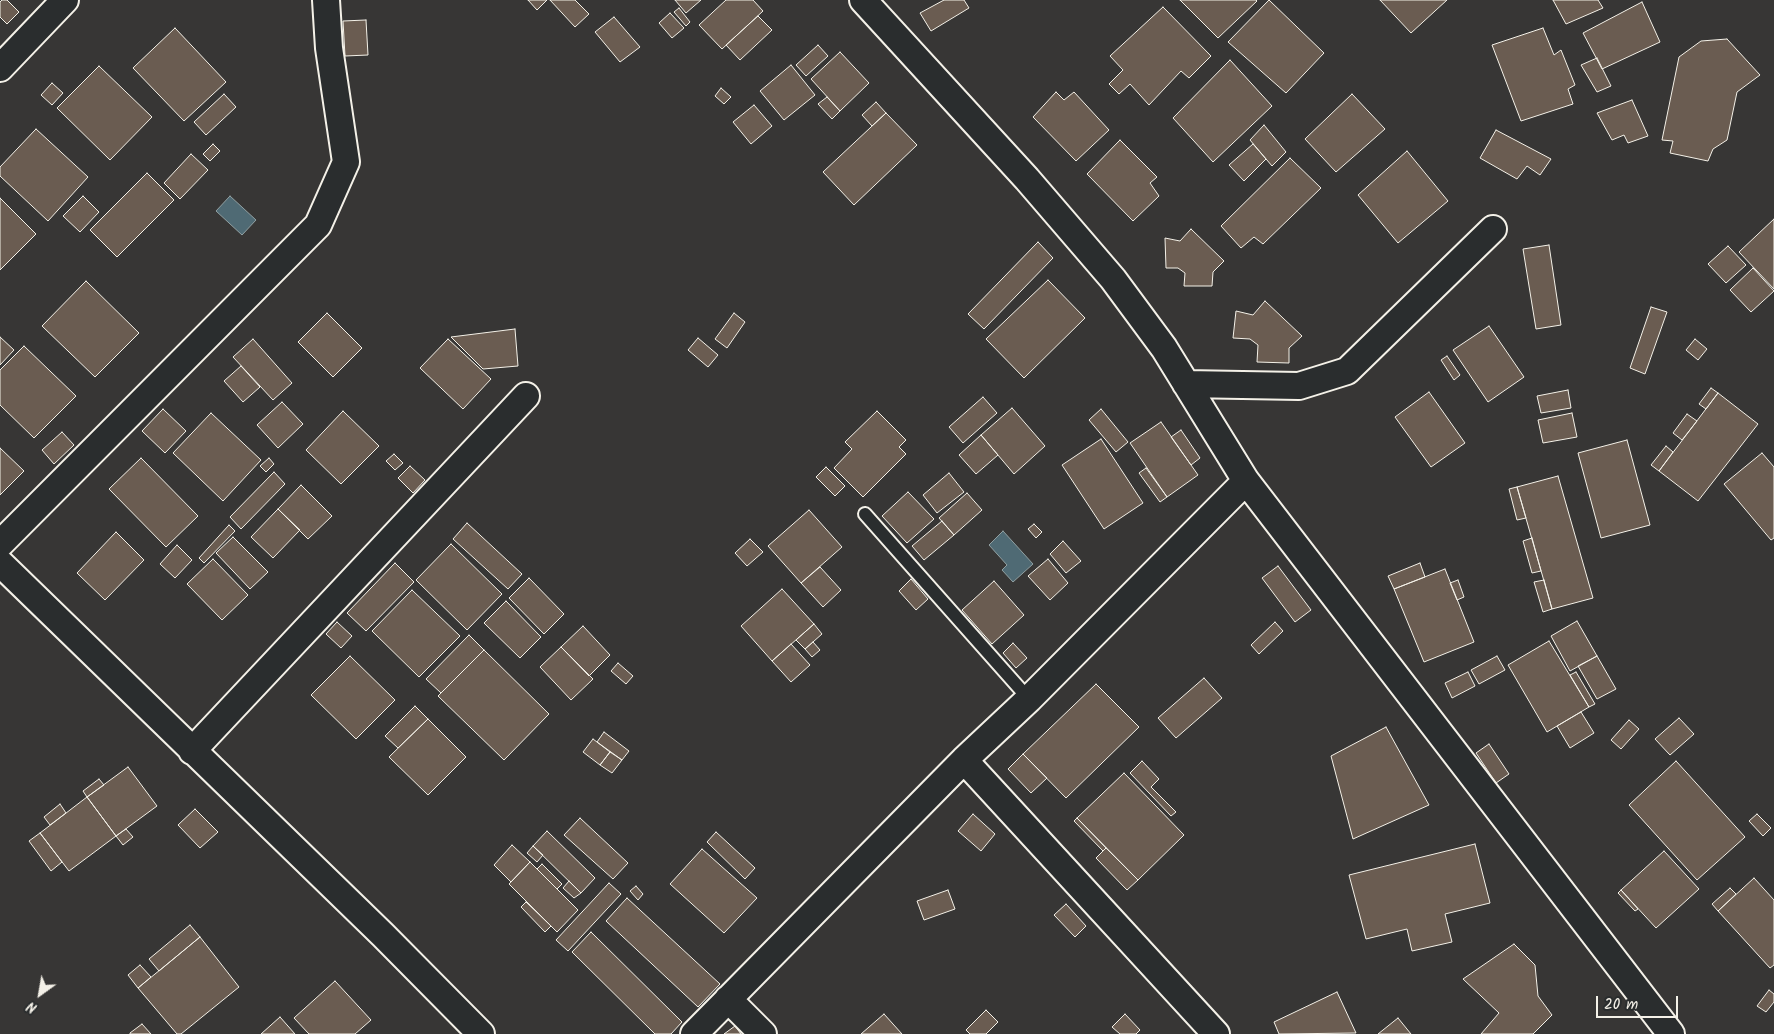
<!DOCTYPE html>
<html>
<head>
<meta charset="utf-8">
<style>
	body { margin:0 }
	#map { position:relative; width:1774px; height:1034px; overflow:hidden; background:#373635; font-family:Kalam,sans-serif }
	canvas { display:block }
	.north { position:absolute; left:15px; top:969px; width:50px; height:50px; -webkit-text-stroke:4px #2a2d2e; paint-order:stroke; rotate:212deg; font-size:14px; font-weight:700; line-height:20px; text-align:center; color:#f4f1e8 }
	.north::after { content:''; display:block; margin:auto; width:18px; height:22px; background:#f4f1e8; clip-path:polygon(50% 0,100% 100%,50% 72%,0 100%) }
	.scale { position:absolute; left:1596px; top:996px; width:82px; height:22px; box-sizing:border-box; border:2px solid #f4f1e8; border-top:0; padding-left:6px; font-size:15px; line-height:18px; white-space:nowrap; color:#f4f1e8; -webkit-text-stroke:4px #2a2d2e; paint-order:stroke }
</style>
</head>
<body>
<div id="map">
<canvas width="1774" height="1034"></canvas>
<div class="north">N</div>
<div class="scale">20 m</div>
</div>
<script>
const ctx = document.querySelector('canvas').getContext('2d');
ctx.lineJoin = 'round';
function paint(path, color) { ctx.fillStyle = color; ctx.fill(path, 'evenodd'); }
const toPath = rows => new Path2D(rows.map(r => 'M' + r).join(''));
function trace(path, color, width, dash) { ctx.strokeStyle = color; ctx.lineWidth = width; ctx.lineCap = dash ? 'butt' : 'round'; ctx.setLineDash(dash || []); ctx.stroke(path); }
const water = toPath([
	[230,196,256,220,242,235,216,211,230,196],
	[1003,531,1033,564,1013,582,1002,570,1007,565,989,545,1003,531]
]);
paint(water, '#4f6a74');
trace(water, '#91a0a2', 1);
const building = toPath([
	[2,0,7,0,19,12,7,24,0,17,0,2,2,0],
	[528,0,547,0,537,10,528,0],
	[550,0,575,0,589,14,575,27,550,0],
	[675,0,701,0,686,13,675,0],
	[726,0,753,0,763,11,722,49,699,25,726,0],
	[944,0,964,0,969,8,931,31,920,13,944,0],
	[1180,0,1256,0,1257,1,1218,38,1180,0],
	[1269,0,1324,53,1286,93,1228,42,1269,0],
	[1380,0,1447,0,1411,33,1380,0],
	[1553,0,1598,0,1603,8,1566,24,1553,0],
	[1642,2,1660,42,1602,69,1583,33,1642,2],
	[1163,7,1211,56,1189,78,1181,71,1149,105,1130,84,1119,94,1109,84,1123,70,1110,56,1163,7],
	[679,8,690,22,686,26,674,12,679,8],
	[670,13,684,28,672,38,659,23,670,13],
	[758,16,772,30,740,60,726,45,758,16],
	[614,17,640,47,620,62,595,32,614,17],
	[366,20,368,55,345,56,343,21,366,20],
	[175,28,226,82,184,121,133,68,175,28],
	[1543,28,1554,55,1561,50,1575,85,1568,89,1573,104,1521,121,1492,45,1543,28],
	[1727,39,1760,75,1737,92,1727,140,1713,149,1708,161,1670,153,1673,141,1662,140,1679,57,1701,41,1727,39],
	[818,45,828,56,806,76,796,65,818,45],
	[840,52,869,83,840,111,811,79,840,52],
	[1597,58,1611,86,1597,92,1581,65,1597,58],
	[1230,60,1272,106,1213,162,1173,118,1230,60],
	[791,65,815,95,784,120,760,91,791,65],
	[99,66,152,117,110,160,57,108,99,66],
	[52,83,63,93,52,105,41,95,52,83],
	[721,88,731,97,724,104,715,96,721,88],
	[1056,92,1064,100,1074,92,1109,130,1076,161,1033,117,1056,92],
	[224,94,236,107,206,135,194,122,224,94],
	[1352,94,1385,129,1336,172,1305,139,1352,94],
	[827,97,840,111,832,119,818,104,827,97],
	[1632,100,1648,136,1628,143,1624,135,1612,140,1597,113,1632,100],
	[876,102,886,113,872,126,862,115,876,102],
	[754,105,772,126,751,144,733,122,754,105],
	[886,113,917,145,854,205,823,172,886,113],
	[1264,125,1286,152,1272,166,1250,140,1264,125],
	[36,129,88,177,48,221,0,176,0,167,36,129],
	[1496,130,1551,159,1540,175,1527,166,1517,179,1480,158,1496,130],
	[1120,140,1157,177,1150,183,1159,196,1133,221,1087,174,1120,140],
	[213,144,220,151,210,161,203,154,213,144],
	[1253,144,1266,159,1244,181,1229,165,1253,144],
	[1407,151,1448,201,1398,243,1358,195,1407,151],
	[191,154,208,170,180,199,164,183,191,154],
	[1290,158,1321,188,1263,244,1254,237,1241,248,1221,226,1290,158],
	[147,173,174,200,117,257,90,230,147,173],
	[83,196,99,212,80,232,63,216,83,196],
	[0,198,36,234,0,270,0,198],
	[1774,219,1774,289,1739,252,1774,219],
	[1191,229,1224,261,1213,272,1212,286,1184,286,1185,273,1178,268,1166,268,1165,238,1180,241,1191,229],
	[1038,242,1053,258,984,329,968,314,1038,242],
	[1549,245,1561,325,1536,329,1523,249,1549,245],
	[1728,246,1746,265,1726,283,1708,264,1728,246],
	[1753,268,1774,291,1751,312,1730,290,1753,268],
	[1048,280,1085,318,1024,378,986,339,1048,280],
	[86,281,139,333,95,377,42,326,86,281],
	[1265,301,1302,336,1289,348,1289,363,1257,362,1258,345,1250,339,1233,338,1236,311,1253,315,1265,301],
	[1651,307,1667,312,1645,374,1630,368,1651,307],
	[327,313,362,348,333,377,298,342,327,313],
	[734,313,745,322,727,348,715,339,734,313],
	[1489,326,1524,377,1488,402,1453,350,1489,326],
	[515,329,518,366,483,369,451,337,515,329],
	[0,337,14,350,0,365,0,337],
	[698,338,718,355,708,367,688,350,698,338],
	[253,339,292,383,273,400,233,357,253,339],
	[448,339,491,379,463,409,420,368,448,339],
	[1695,339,1707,349,1698,360,1686,350,1695,339],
	[24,346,76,396,34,438,0,405,0,370,24,346],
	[1447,356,1460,375,1454,380,1441,360,1447,356],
	[241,366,260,387,243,402,224,381,241,366],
	[1711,388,1718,393,1706,409,1699,404,1711,388],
	[1568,390,1571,408,1541,413,1537,396,1568,390],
	[1429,392,1465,443,1431,467,1395,417,1429,392],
	[1718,393,1758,424,1698,501,1659,471,1718,393],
	[983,397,997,413,963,443,949,427,983,397],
	[282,402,303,424,278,448,257,425,282,402],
	[1012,408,1045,446,1014,474,981,435,1012,408],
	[163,409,186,431,165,453,142,431,163,409],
	[1101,409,1128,442,1116,452,1089,420,1101,409],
	[343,411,379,446,341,484,306,450,343,411],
	[877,411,906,440,899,447,906,454,863,497,834,468,852,449,845,442,877,411],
	[211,413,261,460,223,501,173,453,211,413],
	[1572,413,1577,437,1543,443,1538,420,1572,413],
	[1687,414,1697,421,1682,440,1673,433,1687,414],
	[1161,422,1198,475,1167,497,1130,443,1161,422],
	[1181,430,1200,458,1191,465,1171,437,1181,430],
	[62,432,74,445,54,464,42,450,62,432],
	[981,435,998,455,976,474,959,455,981,435],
	[1101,439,1143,503,1104,529,1062,465,1101,439],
	[1627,440,1650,525,1601,538,1578,453,1627,440],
	[1666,446,1673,452,1659,471,1651,465,1666,446],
	[0,448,24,471,0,495,0,448],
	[1762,453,1774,467,1774,538,1771,540,1724,484,1762,453],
	[394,454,403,463,395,470,386,461,394,454],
	[141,458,198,516,166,547,109,489,141,458],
	[269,458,274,464,266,472,260,466,269,458],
	[410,466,425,480,413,493,398,478,410,466],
	[826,467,845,486,835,496,816,477,826,467],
	[1146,468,1167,497,1160,502,1139,473,1146,468],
	[274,472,285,484,241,529,230,517,274,472],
	[949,473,964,492,937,513,923,495,949,473],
	[1558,476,1593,598,1552,609,1517,487,1558,476],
	[301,485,332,516,308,539,278,509,301,485],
	[1517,487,1526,518,1517,520,1509,489,1517,487],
	[908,492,934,519,907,543,882,516,908,492],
	[967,493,982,510,954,535,939,518,967,493],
	[278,509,300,530,273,558,251,537,278,509],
	[809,510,842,547,801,583,768,546,809,510],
	[942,521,954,535,924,560,912,546,942,521],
	[467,523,522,574,508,589,453,539,467,523],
	[1034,524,1042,532,1036,538,1028,529,1034,524],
	[229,525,235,531,204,563,199,558,229,525],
	[116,532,144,560,105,600,77,573,116,532],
	[233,537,268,572,250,589,216,553,233,537],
	[1532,538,1541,571,1532,573,1523,541,1532,538],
	[750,539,763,552,747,566,735,553,750,539],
	[1063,541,1081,561,1066,573,1050,554,1063,541],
	[451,544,502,594,467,630,416,580,451,544],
	[177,545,192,560,175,578,160,564,177,545],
	[213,559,248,595,222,620,187,584,213,559],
	[1048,559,1068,583,1050,600,1028,576,1048,559],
	[395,563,414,582,366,631,347,613,395,563],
	[1420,563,1425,577,1394,589,1388,576,1420,563],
	[1278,566,1311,610,1295,622,1262,578,1278,566],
	[820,567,841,590,823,607,801,583,820,567],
	[1445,569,1474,642,1424,662,1394,589,1445,569],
	[529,578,564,614,544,634,509,598,529,578],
	[911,579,928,599,916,610,899,591,911,579],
	[1458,580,1464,597,1457,600,1450,583,1458,580],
	[1544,580,1552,609,1543,612,1534,582,1544,580],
	[994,581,1024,615,992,644,962,610,994,581],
	[782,589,814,624,772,661,741,626,782,589],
	[412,590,460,636,419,677,372,631,412,590],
	[506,601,541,637,520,658,484,623,506,601],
	[1577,621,1597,656,1570,671,1551,636,1577,621],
	[337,622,352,636,341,648,326,634,337,622],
	[1275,622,1283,631,1259,654,1251,645,1275,622],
	[814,624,822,634,805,649,796,640,814,624],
	[583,626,610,655,589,676,561,647,583,626],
	[469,635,484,650,441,693,426,679,469,635],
	[1549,641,1589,707,1547,732,1508,665,1549,641],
	[813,642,820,650,812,657,805,649,813,642],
	[1013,643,1027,658,1016,668,1003,653,1013,643],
	[791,644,810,665,791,682,772,661,791,644],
	[561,647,593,679,571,700,540,667,561,647],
	[484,650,549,714,504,760,438,696,484,650],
	[350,656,395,700,356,739,311,695,350,656],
	[1497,656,1505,670,1479,684,1471,670,1497,656],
	[1597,656,1616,689,1597,699,1578,666,1597,656],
	[618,663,633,676,626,684,611,671,618,663],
	[1468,672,1475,686,1452,698,1445,683,1468,672],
	[1576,672,1595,704,1589,707,1570,675,1576,672],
	[1204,678,1222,698,1176,738,1158,718,1204,678],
	[1096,684,1139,727,1066,798,1023,754,1096,684],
	[415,706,428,719,398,748,385,736,415,706],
	[1581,712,1594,733,1570,748,1557,726,1581,712],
	[1679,718,1694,734,1670,755,1655,739,1679,718],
	[428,719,466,757,428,795,389,757,428,719],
	[1629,720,1639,729,1621,749,1611,740,1629,720],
	[1386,727,1429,805,1353,839,1331,756,1386,727],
	[604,732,629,751,622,760,597,742,604,732],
	[593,739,610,752,600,765,583,752,593,739],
	[1489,744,1509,774,1496,783,1476,753,1489,744],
	[610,752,622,760,612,773,600,765,610,752],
	[1023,754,1047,778,1031,793,1008,769,1023,754],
	[1142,761,1159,779,1151,787,1176,812,1171,816,1130,773,1142,761],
	[1676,761,1745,837,1697,880,1629,805,1676,761],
	[128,767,157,806,116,836,87,797,128,767],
	[1124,773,1184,835,1138,880,1077,818,1124,773],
	[99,779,104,785,87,797,83,791,99,779],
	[87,797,116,836,69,871,40,833,87,797],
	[60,804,66,813,50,825,44,817,60,804],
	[195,809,218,832,200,848,178,825,195,809],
	[973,814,995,834,981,851,958,831,973,814],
	[1757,814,1771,828,1763,836,1749,821,1757,814],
	[580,818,628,863,613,879,564,835,580,818],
	[1077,818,1106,848,1103,851,1074,821,1077,818],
	[126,829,133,837,123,845,116,836,126,829],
	[547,831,595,878,581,893,533,846,547,831],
	[716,832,755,868,745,879,707,842,716,832],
	[40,833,62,862,51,871,29,841,40,833],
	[1475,844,1490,903,1445,914,1452,942,1412,951,1407,929,1366,939,1349,875,1475,844],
	[512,845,530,862,511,882,494,865,512,845],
	[533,846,543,855,537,862,527,853,533,846],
	[1106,848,1138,880,1127,890,1096,858,1106,848],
	[702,849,757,898,724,933,670,884,702,849],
	[1664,851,1699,889,1656,928,1621,890,1664,851],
	[530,862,578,910,557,932,509,884,530,862],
	[542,864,562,884,557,889,537,869,542,864],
	[1754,878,1774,900,1774,965,1770,968,1718,911,1754,878],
	[569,881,581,893,574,898,563,888,569,881],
	[609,883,621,894,568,951,556,940,609,883],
	[636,886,643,894,638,900,630,891,636,886],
	[1730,888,1736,894,1718,911,1712,904,1730,888],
	[948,890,955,909,924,920,917,901,948,890],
	[1621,890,1638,909,1635,911,1618,893,1621,890],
	[627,898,720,984,698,1007,606,921,627,898],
	[526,902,551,926,545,932,521,907,526,902],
	[1066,904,1086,926,1075,937,1054,915,1066,904],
	[190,925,200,937,159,971,149,959,190,925],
	[591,932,682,1022,671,1034,655,1034,572,952,591,932],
	[200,937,239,987,181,1034,177,1034,138,988,200,937],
	[1514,944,1535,965,1538,996,1552,1015,1533,1034,1481,1034,1499,1013,1463,979,1514,944],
	[140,965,151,977,138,988,128,975,140,965],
	[335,981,371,1020,355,1034,309,1034,294,1018,335,981],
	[1769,990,1774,994,1774,1002,1766,1012,1757,1006,1769,990],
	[1337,992,1356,1033,1279,1034,1274,1022,1337,992],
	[986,1010,998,1022,986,1034,970,1034,966,1030,986,1010],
	[884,1014,902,1034,861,1034,884,1014],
	[1125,1014,1140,1030,1136,1034,1120,1034,1112,1027,1125,1014],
	[280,1017,295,1034,261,1034,280,1017],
	[1398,1018,1411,1034,1378,1034,1398,1018],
	[142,1024,151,1034,130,1034,130,1033,142,1024],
	[735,1026,741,1034,724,1034,735,1026]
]);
paint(building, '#6a5c51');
trace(building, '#f4f1e8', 1);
const service = toPath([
	[865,514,1029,699]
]);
const minor = toPath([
	[863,0,1027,179,1113,279,1164,348,1246,481,1671,1034],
	[0,68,65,0],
	[1186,384,1299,386,1347,371,1493,229],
	[0,544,318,225,346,162,329,48,326,0],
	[0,563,383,935,481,1034],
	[192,751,526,396],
	[964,760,1216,1034],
	[728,999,763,1034],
	[694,1034,964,760,1029,699,1246,481]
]);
trace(service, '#f4f1e8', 16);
trace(minor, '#f4f1e8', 30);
trace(service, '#2a2d2e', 12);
trace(minor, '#2a2d2e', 26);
</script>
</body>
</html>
